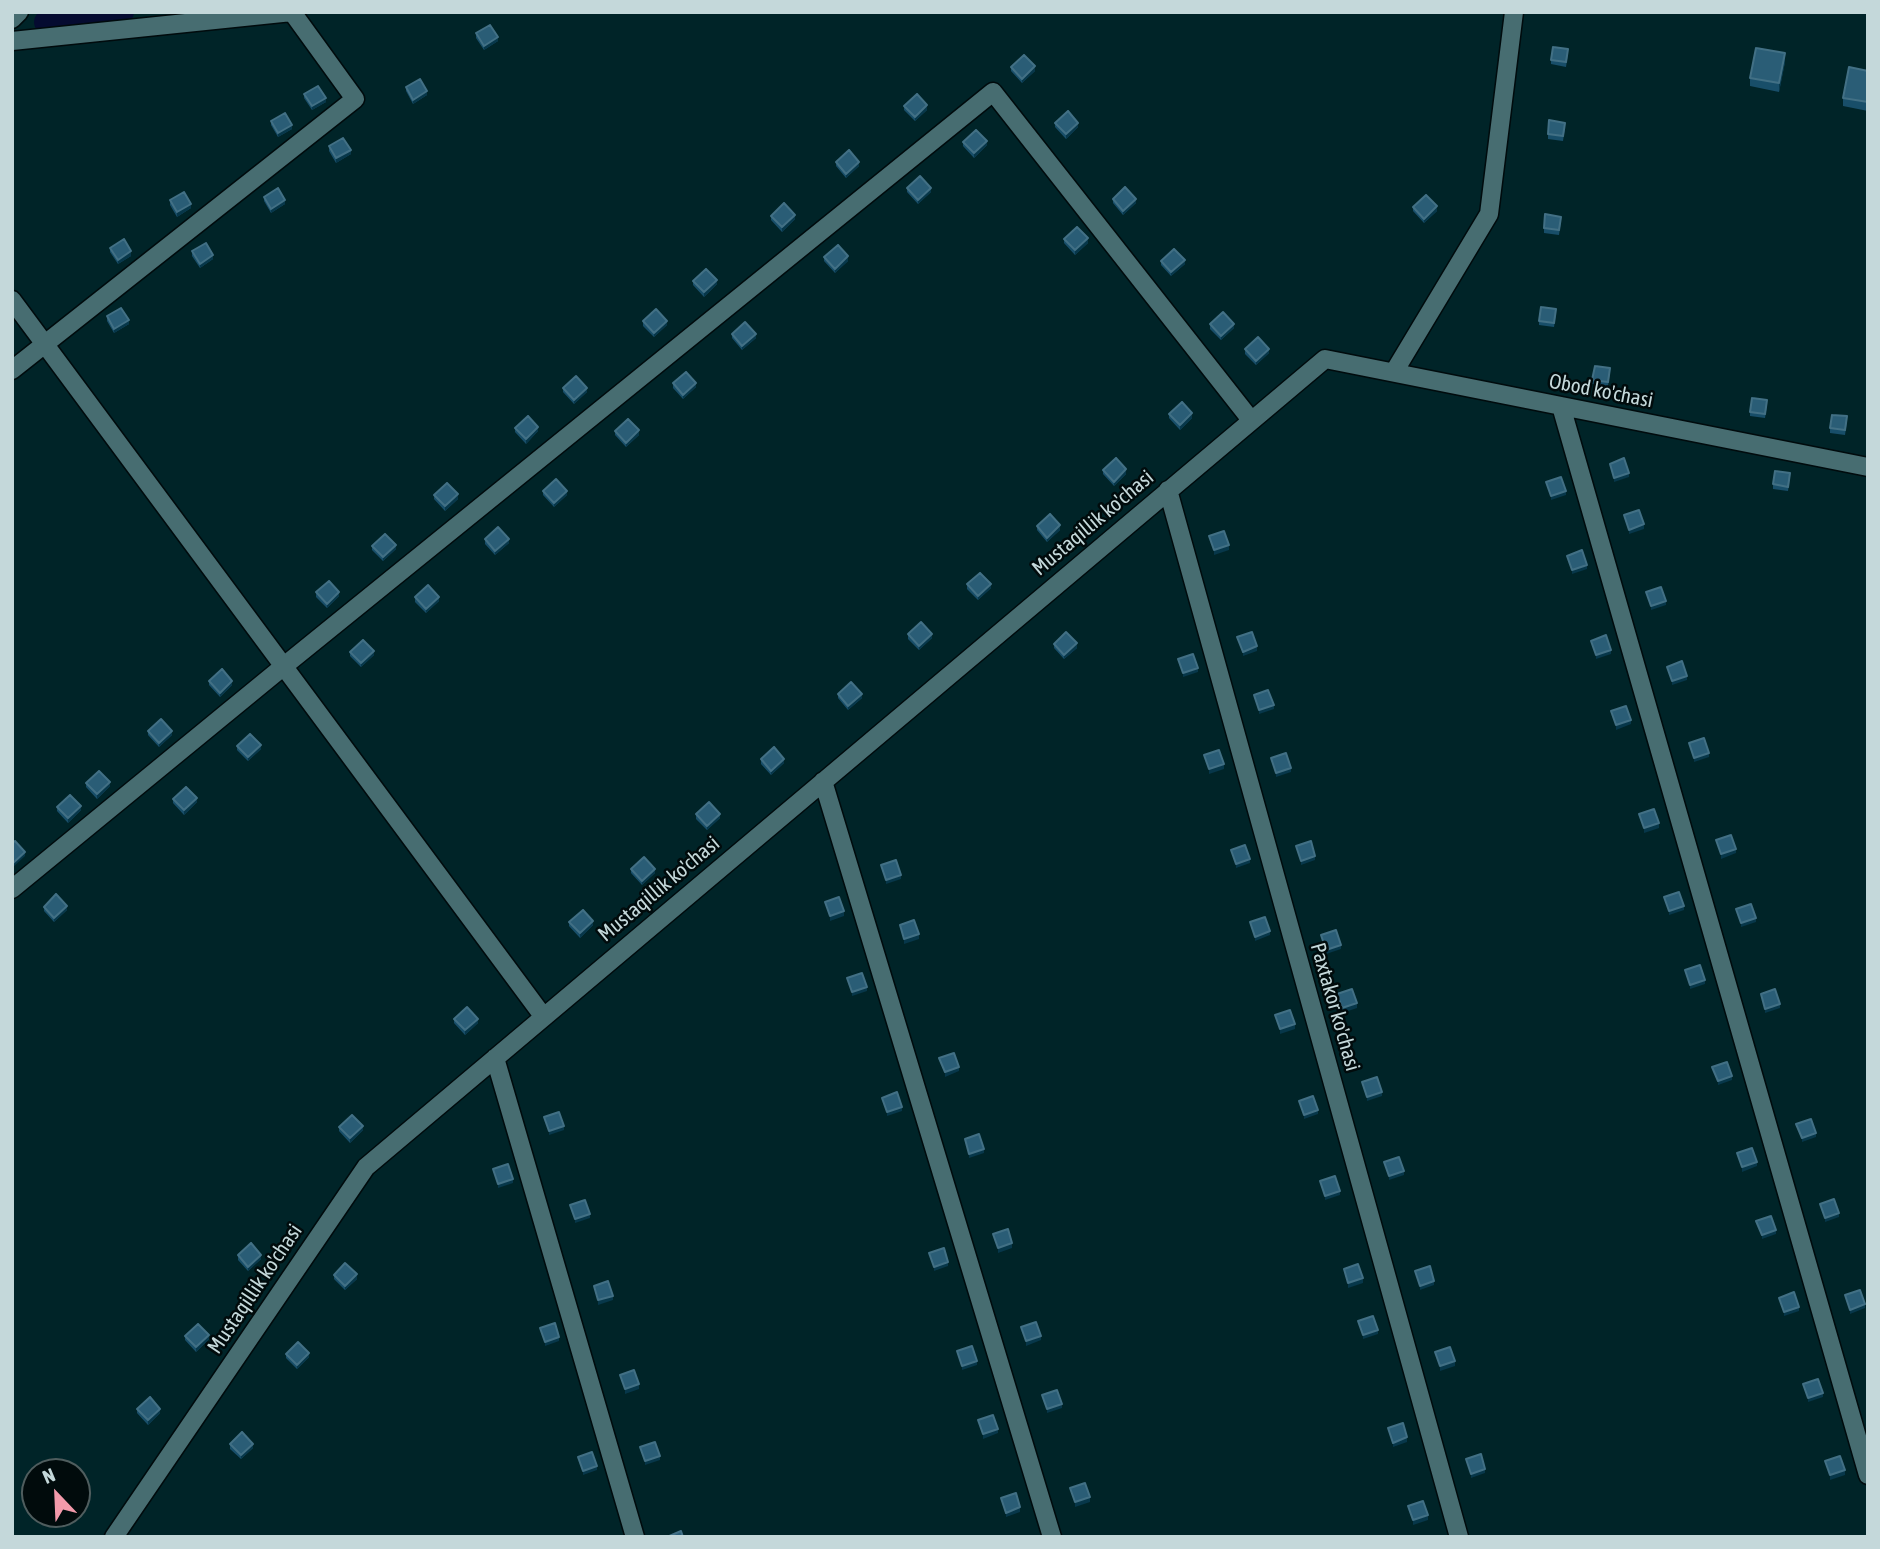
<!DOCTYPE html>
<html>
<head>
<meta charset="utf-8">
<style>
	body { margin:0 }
	#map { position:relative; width:1880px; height:1549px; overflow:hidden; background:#002428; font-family:"Asap Condensed",sans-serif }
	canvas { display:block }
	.frame { position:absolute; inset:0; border:14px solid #c4d8da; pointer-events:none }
	.north { position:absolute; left:21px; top:1458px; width:70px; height:70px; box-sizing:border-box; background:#010b0c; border:2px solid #4f5d5e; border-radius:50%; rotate:337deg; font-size:19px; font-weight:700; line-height:28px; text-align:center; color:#c4d8da }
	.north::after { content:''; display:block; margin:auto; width:24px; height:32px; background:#f39aab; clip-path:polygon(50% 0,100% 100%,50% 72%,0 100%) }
</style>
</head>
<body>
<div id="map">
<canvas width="1880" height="1549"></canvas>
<div class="frame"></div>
<div class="north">N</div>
</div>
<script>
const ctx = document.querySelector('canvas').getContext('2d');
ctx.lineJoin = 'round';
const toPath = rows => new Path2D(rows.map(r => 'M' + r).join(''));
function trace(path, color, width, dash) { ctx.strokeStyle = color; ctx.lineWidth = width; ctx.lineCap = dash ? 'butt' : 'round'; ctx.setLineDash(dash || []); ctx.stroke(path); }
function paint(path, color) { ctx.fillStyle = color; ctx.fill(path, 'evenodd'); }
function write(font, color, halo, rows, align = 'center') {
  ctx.font = font + ' "Asap Condensed",sans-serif'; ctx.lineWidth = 5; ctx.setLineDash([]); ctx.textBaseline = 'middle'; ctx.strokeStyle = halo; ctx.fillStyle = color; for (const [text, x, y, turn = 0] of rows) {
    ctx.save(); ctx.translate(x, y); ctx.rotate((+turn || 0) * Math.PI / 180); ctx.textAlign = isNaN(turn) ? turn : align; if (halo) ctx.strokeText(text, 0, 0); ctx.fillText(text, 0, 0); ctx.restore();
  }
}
trace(toPath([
	[46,22,122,12]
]), '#050b30', 24);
const minor = toPath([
	[12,19,19,12],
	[12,41,292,12,355,99,12,370],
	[12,300,543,1016],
	[1394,372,1489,214,1514,12],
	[1561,406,1868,1475],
	[1168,490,1459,1537],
	[823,781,1052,1537],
	[12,889,284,666,993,92,1251,420],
	[495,1058,635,1537],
	[114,1537,366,1167,1325,359,1868,467]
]);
trace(minor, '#000b0d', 21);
trace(minor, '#476d71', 18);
paint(toPath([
	[476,33,498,41,484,50,476,38],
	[1568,53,1566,67,1551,64,1551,60],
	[1785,62,1779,92,1750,86,1750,78],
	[1011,67,1035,71,1022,83,1011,71],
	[1868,71,1868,111,1843,106,1843,98],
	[406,87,427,95,413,104,406,91],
	[304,94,326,102,312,110,304,98],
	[904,106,927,110,915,121,904,110],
	[271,121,292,129,278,137,271,125],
	[1055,123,1078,127,1066,139,1055,127],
	[1565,127,1563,141,1548,139,1548,134],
	[963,142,987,145,974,158,963,146],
	[329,146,351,154,336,163,329,151],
	[836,162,859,166,846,178,836,166],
	[907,188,931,192,918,204,907,192],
	[264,197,285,204,271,213,264,201],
	[1113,199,1136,203,1123,215,1113,203],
	[170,200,191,208,177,217,170,205],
	[1413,207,1437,211,1424,223,1413,211],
	[771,216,795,219,782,232,771,220],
	[1561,221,1559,235,1544,233,1544,228],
	[1064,239,1088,243,1075,255,1064,243],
	[110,248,131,256,118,264,110,252],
	[192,251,213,259,200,268,192,256],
	[824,257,848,261,835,273,824,261],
	[1161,261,1185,264,1171,276,1161,265],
	[693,281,717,284,704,297,693,285],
	[1556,313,1554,327,1539,325,1539,321],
	[107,316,129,324,114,333,107,321],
	[643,321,667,325,654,337,643,326],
	[1210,324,1234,328,1221,340,1210,329],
	[732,334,756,338,742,350,732,338],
	[1245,349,1269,353,1256,365,1245,354],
	[1610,372,1608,386,1592,384,1592,380],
	[673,383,696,387,683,399,673,388],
	[563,388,587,392,574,404,563,392],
	[1767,405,1765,418,1750,416,1750,412],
	[1169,414,1192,418,1180,430,1169,418],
	[1847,421,1845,435,1830,433,1830,428],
	[515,428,538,431,526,444,515,432],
	[615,431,639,435,626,447,615,435],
	[1103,470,1126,474,1114,486,1103,474],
	[1790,477,1788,491,1773,489,1773,484],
	[543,491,567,495,554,507,543,495],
	[434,495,458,499,445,511,434,499],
	[1037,526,1060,530,1047,542,1037,530],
	[485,539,509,543,495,555,485,544],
	[372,546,396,549,383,561,372,550],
	[967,584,991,588,978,600,967,589],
	[316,592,339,596,327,608,316,597],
	[415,597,439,601,426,613,415,602],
	[908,634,932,638,919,650,908,639],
	[1054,644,1077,648,1064,659,1054,648],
	[350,652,374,655,361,667,350,656],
	[209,681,232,685,220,697,209,685],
	[838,694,862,698,848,710,838,698],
	[148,731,172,735,159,747,148,735],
	[237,746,261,749,248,761,237,750],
	[761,759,784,763,771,775,761,764],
	[86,783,110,786,97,799,86,787],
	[173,799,197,802,184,815,173,803],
	[57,807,81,810,68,823,57,811],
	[696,814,720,818,707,830,696,819],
	[631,869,655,873,642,885,631,873],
	[44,907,67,910,54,922,44,911],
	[569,922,593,925,580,938,569,926],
	[454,1019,478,1023,465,1035,454,1023],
	[339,1127,363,1130,350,1143,339,1131],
	[238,1255,261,1259,248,1271,238,1260],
	[334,1275,357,1279,345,1290,334,1279],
	[185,1336,209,1339,196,1352,185,1340],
	[286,1354,309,1357,297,1369,286,1358],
	[137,1409,160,1413,148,1425,137,1413],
	[230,1444,253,1448,241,1459,230,1449]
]), '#184e69');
paint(toPath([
	[498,37,498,41,484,50,484,46],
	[1785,53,1785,62,1779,92,1779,83],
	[1035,66,1035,71,1022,83,1022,79],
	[427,91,427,95,413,104,413,100],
	[326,98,326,102,312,110,312,106],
	[927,105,927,110,915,121,915,117],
	[1078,123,1078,127,1066,139,1066,134],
	[292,125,292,129,278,137,278,133],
	[987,141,987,145,974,158,974,153],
	[351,150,351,154,336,163,336,158],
	[859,162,859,166,846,178,846,174],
	[931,188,931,192,918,204,918,200],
	[1136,199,1136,203,1123,215,1123,211],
	[285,200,285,204,271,213,271,209],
	[191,204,191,208,177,217,177,212],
	[1437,206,1437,211,1424,223,1424,219],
	[795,215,795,219,782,232,782,227],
	[1088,238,1088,243,1075,255,1075,250],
	[131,251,131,256,118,264,118,260],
	[213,255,213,259,200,268,200,264],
	[848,256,848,261,835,273,835,269],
	[1185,260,1185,264,1171,276,1171,272],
	[717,280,717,284,704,297,704,292],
	[129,320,129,324,114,333,114,329],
	[667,321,667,325,654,337,654,333],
	[1234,324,1234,328,1221,340,1221,336],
	[756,334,756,338,742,350,742,346],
	[1269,349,1269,353,1256,365,1256,361],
	[696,383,696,387,683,399,683,395],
	[587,388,587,392,574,404,574,400],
	[1192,413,1192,418,1180,430,1180,425],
	[538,427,538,431,526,444,526,439],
	[639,430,639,435,626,447,626,443],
	[1126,469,1126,474,1114,486,1114,482],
	[1629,473,1629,477,1614,482,1614,478],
	[567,491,567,495,554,507,554,503],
	[1566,491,1566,495,1551,500,1551,496],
	[458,494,458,499,445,511,445,506],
	[1644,524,1644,529,1629,534,1629,530],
	[1060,525,1060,530,1047,542,1047,538],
	[509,539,509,543,495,555,495,551],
	[396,545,396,549,383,561,383,557],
	[1229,545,1229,550,1214,555,1214,550],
	[1587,565,1587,569,1572,574,1572,570],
	[991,584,991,588,978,600,978,596],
	[339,592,339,596,327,608,327,604],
	[439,597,439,601,426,613,426,609],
	[1666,601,1666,605,1651,610,1651,606],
	[932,634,932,638,919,650,919,646],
	[1077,643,1077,648,1064,659,1064,655],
	[1257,646,1257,651,1243,656,1243,652],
	[1611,650,1611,654,1596,659,1596,655],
	[374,651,374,655,361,667,361,663],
	[1198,668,1198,672,1183,677,1183,673],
	[1687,676,1687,680,1672,685,1672,681],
	[232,681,232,685,220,697,220,693],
	[862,694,862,698,848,710,848,706],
	[1274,705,1274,709,1259,714,1259,710],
	[1631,720,1631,724,1616,730,1616,725],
	[172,731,172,735,159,747,159,743],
	[261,745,261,749,248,761,248,757],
	[1709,753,1709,757,1694,762,1694,758],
	[784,759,784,763,771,775,771,771],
	[1224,764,1224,769,1209,774,1209,769],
	[1291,768,1291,772,1276,777,1276,773],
	[110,782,110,786,97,799,97,794],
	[197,798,197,802,184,815,184,810],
	[81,806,81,810,68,823,68,818],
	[720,814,720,818,707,830,707,826],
	[1659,823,1659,828,1644,833,1644,828],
	[1736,849,1736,853,1721,859,1721,854],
	[25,852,25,856,12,868,12,864],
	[1315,856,1315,860,1301,865,1301,861],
	[1250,859,1250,863,1236,868,1236,864],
	[655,869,655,873,642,885,642,881],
	[901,875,901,879,886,884,886,880],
	[67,906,67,910,54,922,54,918],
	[1684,906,1684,910,1669,915,1669,911],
	[844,911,844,916,830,921,830,916],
	[1756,918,1756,922,1741,927,1741,923],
	[593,921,593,925,580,938,580,933],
	[1270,931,1270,935,1255,941,1255,937],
	[919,934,919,939,904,944,904,939],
	[1341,945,1341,949,1326,954,1326,950],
	[1705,980,1705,984,1690,989,1690,985],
	[867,987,867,991,852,996,852,992],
	[1357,1003,1357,1008,1342,1013,1342,1008],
	[1780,1004,1780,1008,1765,1013,1765,1009],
	[478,1019,478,1023,465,1035,465,1030],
	[1295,1024,1295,1029,1280,1034,1280,1029],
	[959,1067,959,1071,945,1077,945,1072],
	[1732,1076,1732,1080,1718,1085,1718,1081],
	[1382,1092,1382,1096,1367,1101,1367,1097],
	[902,1107,902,1111,887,1116,887,1112],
	[1318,1110,1318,1114,1304,1119,1304,1115],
	[363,1126,363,1130,350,1143,350,1138],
	[564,1126,564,1130,549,1135,549,1131],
	[1816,1133,1816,1137,1802,1142,1802,1138],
	[984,1149,984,1153,969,1158,969,1154],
	[1757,1162,1757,1166,1742,1172,1742,1167],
	[1404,1171,1404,1175,1389,1180,1389,1176],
	[513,1179,513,1183,498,1188,498,1184],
	[1340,1191,1340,1195,1325,1200,1325,1196],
	[1839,1213,1839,1217,1825,1222,1825,1218],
	[590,1214,590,1218,575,1223,575,1219],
	[1776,1230,1776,1234,1762,1239,1762,1235],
	[1012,1243,1012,1248,998,1253,998,1248],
	[261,1255,261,1259,248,1271,248,1267],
	[948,1262,948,1266,934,1271,934,1267],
	[357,1274,357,1279,345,1290,345,1286],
	[1363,1278,1363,1283,1348,1288,1348,1283],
	[1434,1281,1434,1285,1420,1290,1420,1286],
	[613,1296,613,1300,598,1305,598,1300],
	[1865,1304,1865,1308,1850,1314,1850,1310],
	[1799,1307,1799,1311,1784,1316,1784,1312],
	[1378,1330,1378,1334,1363,1339,1363,1335],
	[209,1335,209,1339,196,1352,196,1347],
	[1041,1336,1041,1340,1026,1346,1026,1341],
	[559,1337,559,1341,545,1346,545,1342],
	[309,1353,309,1357,297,1369,297,1365],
	[977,1361,977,1365,962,1370,962,1366],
	[1455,1361,1455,1366,1440,1371,1440,1366],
	[639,1384,639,1389,625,1394,625,1389],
	[1823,1393,1823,1397,1808,1402,1808,1398],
	[1062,1404,1062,1408,1047,1413,1047,1409],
	[160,1409,160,1413,148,1425,148,1420],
	[998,1429,998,1433,983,1439,983,1434],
	[1407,1437,1407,1442,1393,1447,1393,1443],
	[253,1444,253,1448,241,1459,241,1455],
	[660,1456,660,1460,645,1465,645,1461],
	[597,1466,597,1470,583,1475,583,1471],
	[1485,1469,1485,1473,1471,1478,1471,1474],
	[1845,1470,1845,1475,1830,1480,1830,1475],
	[1090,1497,1090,1502,1075,1507,1075,1502],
	[1020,1507,1020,1512,1006,1517,1006,1513],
	[1428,1515,1428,1520,1413,1525,1413,1520]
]), '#07374a');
const building = toPath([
	[490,25,498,37,484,46,476,33,490,25],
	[1553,47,1568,49,1566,62,1551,60,1553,47],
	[1756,48,1785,53,1779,83,1750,78,1756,48],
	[1024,55,1035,66,1022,79,1011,67,1024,55],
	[1849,67,1868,71,1868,102,1843,98,1849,67],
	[420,79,427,91,413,100,406,87,420,79],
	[318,86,326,98,312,106,304,94,318,86],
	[917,94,927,105,915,117,904,106,917,94],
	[1068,111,1078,123,1066,134,1055,123,1068,111],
	[285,113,292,125,278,133,271,121,285,113],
	[1549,120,1565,123,1563,136,1548,134,1549,120],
	[976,130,987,141,974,153,963,142,976,130],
	[343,138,351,150,336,158,329,146,343,138],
	[849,150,859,162,846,174,836,162,849,150],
	[920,176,931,188,918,200,907,188,920,176],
	[1125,187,1136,199,1123,211,1113,199,1125,187],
	[278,188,285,200,271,209,264,197,278,188],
	[184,192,191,204,177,212,170,200,184,192],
	[1426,195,1437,206,1424,219,1413,207,1426,195],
	[784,203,795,215,782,227,771,216,784,203],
	[1545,214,1561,217,1559,230,1544,228,1545,214],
	[1077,227,1088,238,1075,250,1064,239,1077,227],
	[124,239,131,251,118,260,110,248,124,239],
	[206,243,213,255,200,264,192,251,206,243],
	[838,245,848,256,835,269,824,257,838,245],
	[1174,249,1185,260,1171,272,1161,261,1174,249],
	[706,269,717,280,704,292,693,281,706,269],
	[1541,307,1556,309,1554,323,1539,321,1541,307],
	[121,308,129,320,114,329,107,316,121,308],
	[656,309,667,321,654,333,643,321,656,309],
	[1223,312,1234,324,1221,336,1210,324,1223,312],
	[745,322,756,334,742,346,732,334,745,322],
	[1258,337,1269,349,1256,361,1245,349,1258,337],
	[1595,366,1610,368,1608,382,1592,380,1595,366],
	[686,372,696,383,683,395,673,383,686,372],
	[576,376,587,388,574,400,563,388,576,376],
	[1752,398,1767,400,1765,414,1750,412,1752,398],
	[1182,402,1192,413,1180,425,1169,414,1182,402],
	[1832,415,1847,416,1845,430,1830,428,1832,415],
	[528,416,538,427,526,439,515,428,528,416],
	[628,419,639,430,626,443,615,431,628,419],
	[1116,458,1126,469,1114,482,1103,470,1116,458],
	[1624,458,1629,473,1614,478,1610,464,1624,458],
	[1775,471,1790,473,1788,487,1773,484,1775,471],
	[1561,477,1566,491,1551,496,1546,482,1561,477],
	[556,479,567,491,554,503,543,491,556,479],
	[447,483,458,494,445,506,434,495,447,483],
	[1639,510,1644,524,1629,530,1624,515,1639,510],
	[1050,514,1060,525,1047,538,1037,526,1050,514],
	[498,527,509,539,495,551,485,539,498,527],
	[1224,531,1229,545,1214,550,1209,536,1224,531],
	[385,534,396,545,383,557,372,546,385,534],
	[1582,550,1587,565,1572,570,1567,556,1582,550],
	[980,573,991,584,978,596,967,584,980,573],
	[329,581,339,592,327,604,316,592,329,581],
	[428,585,439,597,426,609,415,597,428,585],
	[1661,587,1666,601,1651,606,1646,592,1661,587],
	[921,622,932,634,919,646,908,634,921,622],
	[1066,632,1077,643,1064,655,1054,644,1066,632],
	[1252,632,1257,646,1243,652,1237,637,1252,632],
	[1606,635,1611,650,1596,655,1591,641,1606,635],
	[363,640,374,651,361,663,350,652,363,640],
	[1193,654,1198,668,1183,673,1178,659,1193,654],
	[1682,661,1687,676,1672,681,1667,667,1682,661],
	[222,669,232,681,220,693,209,681,222,669],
	[851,682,862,694,848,706,838,694,851,682],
	[1268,690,1274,705,1259,710,1254,695,1268,690],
	[1626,706,1631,720,1616,725,1611,711,1626,706],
	[161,719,172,731,159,743,148,731,161,719],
	[250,734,261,745,248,757,237,746,250,734],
	[1704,738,1709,753,1694,758,1689,743,1704,738],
	[774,747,784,759,771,771,761,759,774,747],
	[1219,750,1224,764,1209,769,1204,755,1219,750],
	[1286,753,1291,768,1276,773,1271,758,1286,753],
	[99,771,110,782,97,794,86,783,99,771],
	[186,787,197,798,184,810,173,799,186,787],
	[70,795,81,806,68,818,57,807,70,795],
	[709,802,720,814,707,826,696,814,709,802],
	[1654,809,1659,823,1644,828,1639,814,1654,809],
	[1731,835,1736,849,1721,854,1716,840,1731,835],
	[15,841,25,852,12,864,12,843,15,841],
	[1311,841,1315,856,1301,861,1296,846,1311,841],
	[1245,845,1250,859,1236,864,1231,850,1245,845],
	[644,857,655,869,642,881,631,869,644,857],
	[896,860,901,875,886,880,881,865,896,860],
	[1679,892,1684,906,1669,911,1664,897,1679,892],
	[56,894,67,906,54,918,44,907,56,894],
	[839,897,844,911,830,916,825,902,839,897],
	[1751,904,1756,918,1741,923,1736,909,1751,904],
	[583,910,593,921,580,933,569,922,583,910],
	[1265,917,1270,931,1255,937,1250,922,1265,917],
	[914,920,919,934,904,939,900,925,914,920],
	[1336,930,1341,945,1326,950,1321,935,1336,930],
	[1700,965,1705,980,1690,985,1685,970,1700,965],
	[862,973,867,987,852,992,847,978,862,973],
	[1352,989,1357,1003,1342,1008,1337,994,1352,989],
	[1775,989,1780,1004,1765,1009,1761,994,1775,989],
	[467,1007,478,1019,465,1030,454,1019,467,1007],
	[1290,1010,1295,1024,1280,1029,1275,1015,1290,1010],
	[954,1053,959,1067,945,1072,939,1058,954,1053],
	[1727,1062,1732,1076,1718,1081,1712,1067,1727,1062],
	[1377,1077,1382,1092,1367,1097,1362,1082,1377,1077],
	[897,1092,902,1107,887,1112,882,1098,897,1092],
	[1313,1096,1318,1110,1304,1115,1299,1101,1313,1096],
	[559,1112,564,1126,549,1131,544,1117,559,1112],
	[352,1115,363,1126,350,1138,339,1127,352,1115],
	[1811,1119,1816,1133,1802,1138,1796,1124,1811,1119],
	[979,1134,984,1149,969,1154,965,1139,979,1134],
	[1752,1148,1757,1162,1742,1167,1737,1153,1752,1148],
	[1399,1157,1404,1171,1389,1176,1384,1162,1399,1157],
	[508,1164,513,1179,498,1184,493,1169,508,1164],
	[1335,1176,1340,1191,1325,1196,1320,1181,1335,1176],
	[1834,1199,1839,1213,1825,1218,1820,1204,1834,1199],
	[585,1200,590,1214,575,1219,570,1205,585,1200],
	[1771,1216,1776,1230,1762,1235,1756,1221,1771,1216],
	[1008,1229,1012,1243,998,1248,993,1234,1008,1229],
	[251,1243,261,1255,248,1267,238,1255,251,1243],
	[944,1248,948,1262,934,1267,929,1253,944,1248],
	[345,1263,357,1274,345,1286,334,1275,345,1263],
	[1358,1264,1363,1278,1348,1283,1344,1269,1358,1264],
	[1430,1266,1434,1281,1420,1286,1415,1271,1430,1266],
	[608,1281,613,1296,598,1300,594,1286,608,1281],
	[1860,1290,1865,1304,1850,1310,1845,1295,1860,1290],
	[1794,1292,1799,1307,1784,1312,1779,1298,1794,1292],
	[1373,1316,1378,1330,1363,1335,1358,1321,1373,1316],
	[1036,1322,1041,1336,1026,1341,1021,1327,1036,1322],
	[555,1323,559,1337,545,1342,540,1328,555,1323],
	[198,1324,209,1335,196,1347,185,1336,198,1324],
	[298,1342,309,1353,297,1365,286,1354,298,1342],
	[972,1346,977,1361,962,1366,957,1351,972,1346],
	[1450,1347,1455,1361,1440,1366,1435,1352,1450,1347],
	[634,1370,639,1384,625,1389,620,1375,634,1370],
	[1818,1379,1823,1393,1808,1398,1803,1384,1818,1379],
	[1057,1390,1062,1404,1047,1409,1042,1395,1057,1390],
	[150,1397,160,1409,148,1420,137,1409,150,1397],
	[993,1415,998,1429,983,1434,978,1420,993,1415],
	[1403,1423,1407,1437,1393,1443,1388,1428,1403,1423],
	[242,1432,253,1444,241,1455,230,1444,242,1432],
	[655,1442,660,1456,645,1461,640,1447,655,1442],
	[592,1452,597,1466,583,1471,578,1457,592,1452],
	[1481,1454,1485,1469,1471,1474,1466,1459,1481,1454],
	[1840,1456,1845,1470,1830,1475,1825,1461,1840,1456],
	[1085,1483,1090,1497,1075,1502,1070,1488,1085,1483],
	[1016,1493,1020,1507,1006,1513,1001,1498,1016,1493],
	[1423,1501,1428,1515,1413,1520,1408,1506,1423,1501],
	[681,1531,683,1537,667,1537,681,1531]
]);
paint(building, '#2a5d76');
trace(building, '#427085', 2);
write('21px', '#c4d8da', '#010b0c', [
	["Obod ko'chasi",1601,391,11],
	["Mustaqillik ko'chasi",1093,523,-40],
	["Mustaqillik ko'chasi",659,889,-40],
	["Paxtakor ko'chasi",1335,1007,74],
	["Mustaqillik ko'chasi",255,1289,-56]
]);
</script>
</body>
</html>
